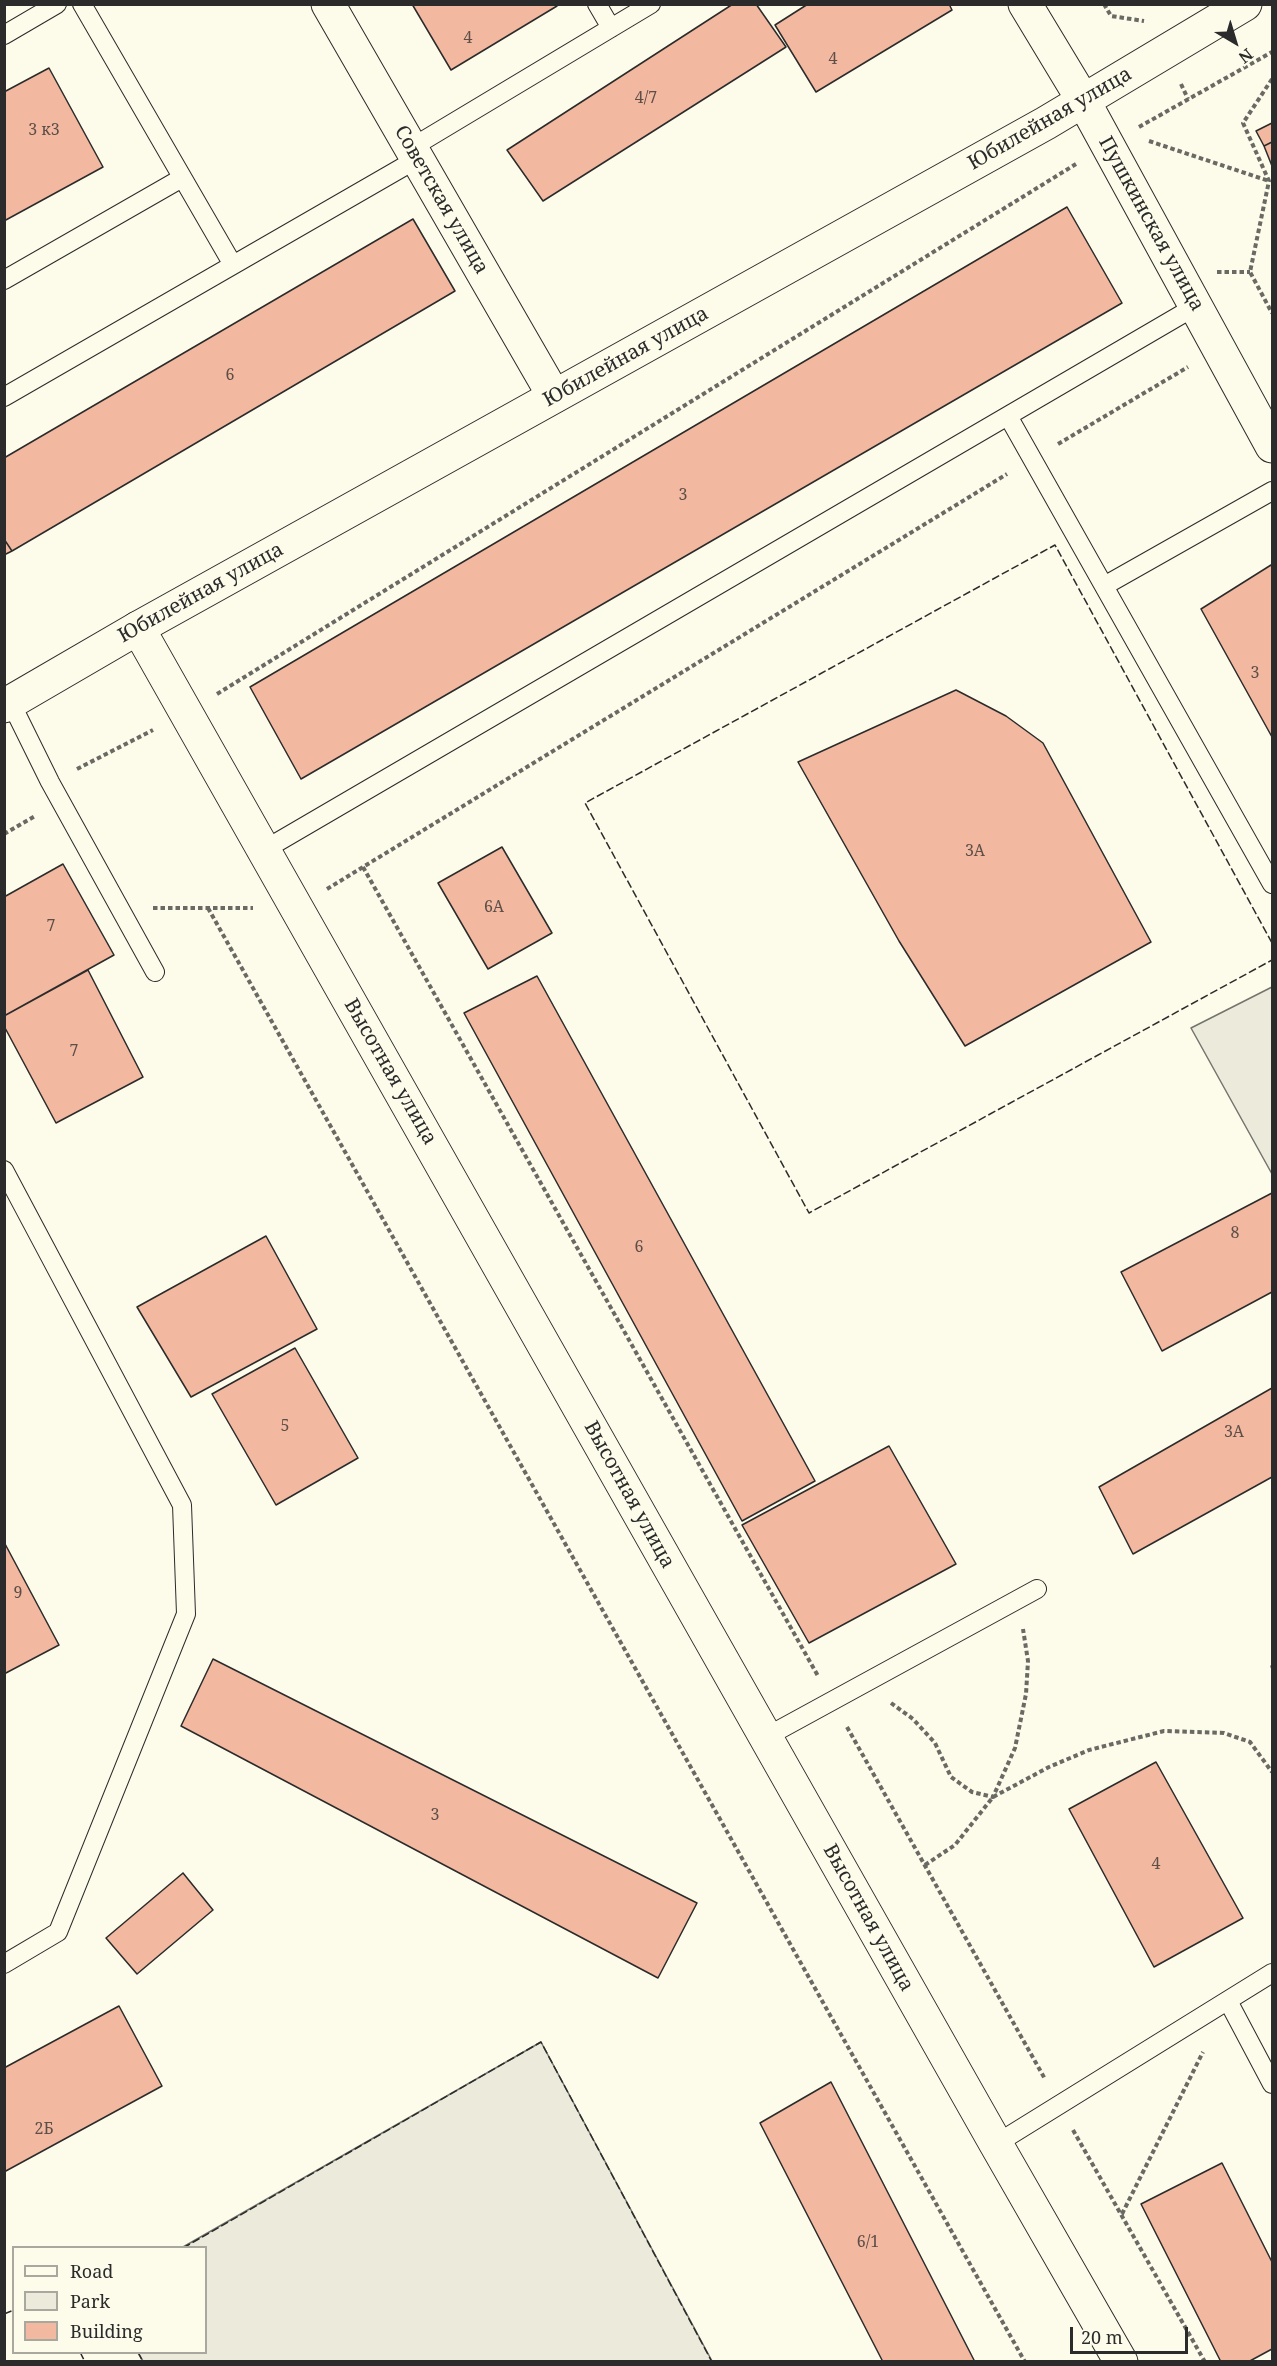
<!DOCTYPE html>
<html>
<head>
<meta charset="utf-8">
<style>
	body { margin:0 }
	#map { position:relative; width:1277px; height:2366px; overflow:hidden; background:#fdfbea; font-family:"Noto Serif",serif }
	canvas { display:block }
	.frame { position:absolute; inset:0; border:6px solid #2b2b2b; pointer-events:none }
	.legend { position:absolute; left:12px; top:2246px; width:195px; height:108px; box-sizing:border-box; background:#fdfbea; border:2px solid #a9a89e; margin:0; padding:8px 10px; list-style:none; font-size:18px; color:#2b2b2b }
	.legend li { display:flex; align-items:center; gap:12px; height:30px }
	.legend b { width:30px; border:2px solid #a9a89e }
	.north { position:absolute; left:1205px; top:12px; width:60px; height:60px; -webkit-text-stroke:4px #fdfbea; paint-order:stroke; rotate:142deg; font-size:16px; font-weight:700; line-height:24px; text-align:center; color:#2b2b2b }
	.north::after { content:''; display:block; margin:auto; width:21px; height:27px; background:#2b2b2b; clip-path:polygon(50% 0,100% 100%,50% 72%,0 100%) }
	.scale { position:absolute; left:1070px; top:2327px; width:118px; height:27px; box-sizing:border-box; border:3px solid #2b2b2b; border-top:0; padding-left:8px; font-size:18px; line-height:21px; white-space:nowrap; color:#2b2b2b; -webkit-text-stroke:4px #fdfbea; paint-order:stroke }
</style>
</head>
<body>
<div id="map">
<canvas width="1277" height="2366"></canvas>
<div class="frame"></div>
<ul class="legend">
<li><b style="height:8px;background:#fdfbea"></b>Road</li>
<li><b style="height:16px;background:#ecebdb"></b>Park</li>
<li><b style="height:16px;background:#f2b8a0"></b>Building</li>
</ul>
<div class="north">N</div>
<div class="scale">20 m</div>
</div>
<script>
const ctx = document.querySelector('canvas').getContext('2d');
ctx.lineJoin = 'round';
function paint(path, color) { ctx.fillStyle = color; ctx.fill(path, 'evenodd'); }
const toPath = rows => new Path2D(rows.map(r => 'M' + r).join(''));
function trace(path, color, width, dash) { ctx.strokeStyle = color; ctx.lineWidth = width; ctx.lineCap = dash ? 'butt' : 'round'; ctx.setLineDash(dash || []); ctx.stroke(path); }
function write(font, color, halo, rows, align = 'center') {
  ctx.font = font + ' "Noto Serif",serif'; ctx.lineWidth = 4.5; ctx.setLineDash([]); ctx.textBaseline = 'middle'; ctx.strokeStyle = halo; ctx.fillStyle = color; for (const [text, x, y, turn = 0] of rows) {
    ctx.save(); ctx.translate(x, y); ctx.rotate((+turn || 0) * Math.PI / 180); ctx.textAlign = isNaN(turn) ? turn : align; if (halo) ctx.strokeText(text, 0, 0); ctx.fillText(text, 0, 0); ctx.restore();
  }
}
const green = toPath([
	[1272,987,1272,1174,1191,1028,1272,987],
	[541,2042,712,2361,143,2361,138,2353,206,2352,206,2248,183,2247,541,2042]
]);
paint(green, '#ecebdb');
trace(green, '#74746e', 1.5);
const building = toPath([
	[412,4,556,4,557,6,451,70,412,4],
	[733,4,756,4,786,47,543,201,507,150,733,4],
	[808,4,949,4,952,10,816,92,775,25,808,4],
	[49,68,103,167,4,221,4,92,49,68],
	[1272,123,1272,142,1264,146,1256,131,1272,123],
	[1272,142,1272,166,1264,146,1272,142],
	[1067,207,1122,303,301,779,250,687,1067,207],
	[413,219,455,291,12,551,4,539,4,458,413,219],
	[4,539,12,551,4,555,4,539],
	[1271,565,1272,567,1272,737,1201,609,1271,565],
	[956,690,1006,716,1043,743,1151,942,965,1046,899,941,798,762,956,690],
	[502,847,552,933,488,969,438,883,502,847],
	[63,864,114,955,4,1016,4,897,63,864],
	[88,970,143,1077,56,1123,4,1026,4,1016,88,970],
	[537,976,815,1481,742,1521,464,1013,537,976],
	[1272,1193,1272,1292,1162,1351,1121,1272,1272,1193],
	[266,1236,317,1329,191,1397,137,1307,266,1236],
	[295,1348,358,1458,276,1505,212,1394,295,1348],
	[1272,1388,1272,1477,1133,1554,1099,1487,1272,1388],
	[889,1446,956,1564,809,1643,742,1525,889,1446],
	[4,1542,59,1645,4,1674,4,1542],
	[213,1659,697,1903,658,1978,181,1726,213,1659],
	[1156,1762,1243,1918,1154,1967,1069,1809,1156,1762],
	[183,1873,213,1910,137,1974,106,1938,183,1873],
	[119,2006,162,2086,4,2172,4,2068,119,2006],
	[831,2082,975,2362,883,2362,760,2123,831,2082],
	[1222,2163,1272,2262,1272,2349,1248,2362,1221,2362,1141,2204,1222,2163]
]);
paint(building, '#f2b8a0');
trace(building, '#2b2b2b', 1.5);
const service = toPath([
	[82,4,233,265],
	[597,4,611,28],
	[4,35,57,4],
	[411,148,651,4],
	[4,280,182,178],
	[4,397,417,159],
	[1008,416,1272,884],
	[1104,586,1272,491],
	[11,703,50,782,155,972],
	[264,850,1196,306],
	[4,1170,182,1505,186,1614,58,1932,4,1964],
	[766,1737,1037,1589],
	[1228,2001,1272,2084],
	[996,2144,1272,1973]
]);
const minor = toPath([
	[328,4,554,396],
	[138,628,996,2144,1121,2362]
]);
const tertiary = toPath([
	[1025,4,1083,100,1272,446],
	[4,706,138,628,1046,123,1245,4]
]);
trace(service, '#2b2b2b', 20);
trace(minor, '#2b2b2b', 35);
trace(tertiary, '#2b2b2b', 35);
trace(toPath([
	[1104,4,1111,16,1144,21],
	[1272,79,1243,123,1269,181,1250,272,1272,313],
	[1181,84,1188,99],
	[1139,127,1272,52],
	[1149,141,1269,181],
	[1217,272,1250,272],
	[1058,444,1188,367],
	[217,694,1076,164],
	[77,769,153,730],
	[4,834,35,816],
	[363,867,818,1676],
	[327,889,1007,474],
	[153,908,253,908],
	[208,908,1025,2362],
	[891,1703,913,1719,935,1743,951,1777,972,1792,993,1797,1015,1748,1026,1694,1028,1661,1023,1629],
	[847,1727,1045,2079],
	[925,1865,955,1845,993,1797,1049,1767,1089,1750,1164,1731,1224,1733,1250,1742,1272,1772],
	[1073,2130,1205,2362],
	[1122,2214,1203,2052]
]), '#6a6964', 4, [4.5, 3]);
trace(service, '#fdfbea', 18);
trace(minor, '#fdfbea', 33);
trace(tertiary, '#fdfbea', 33);
trace(toPath([
	[1272,943,1055,545,585,803,809,1213,1272,960],
	[183,2248,541,2042,712,2362],
	[4,2314,14,2310],
	[80,2352,85,2362],
	[138,2352,143,2362]
]), '#2b2b2b', 1.5, [8, 3]);
trace(toPath([
	[1272,1666,1272,1667]
]), '#2b2b2b', 3);
write('16px', '#5d4e48', null, [
	["4",468,38],
	["4",833,59],
	["4/7",646,98],
	["3 к3",44,130],
	["6",230,375],
	["3",683,495],
	["3",1255,673],
	["3А",975,851],
	["6А",494,907],
	["7",51,926],
	["7",74,1051],
	["8",1235,1233],
	["6",639,1247],
	["5",285,1426],
	["3А",1234,1432],
	["9",18,1593],
	["3",435,1815],
	["4",1156,1864],
	["2Б",44,2129],
	["6/1",868,2242]
]);
write('20px', '#2b2b2b', '#fdfbea', [
	["Юбилейная улица",1050,119,-30],
	["Советская улица",441,200,60],
	["Пушкинская улица",1151,224,61],
	["Юбилейная улица",626,357,-29],
	["Юбилейная улица",201,593,-29],
	["Высотная улица",390,1072,60],
	["Высотная улица",629,1495,61],
	["Высотная улица",868,1918,61]
]);
</script>
</body>
</html>
